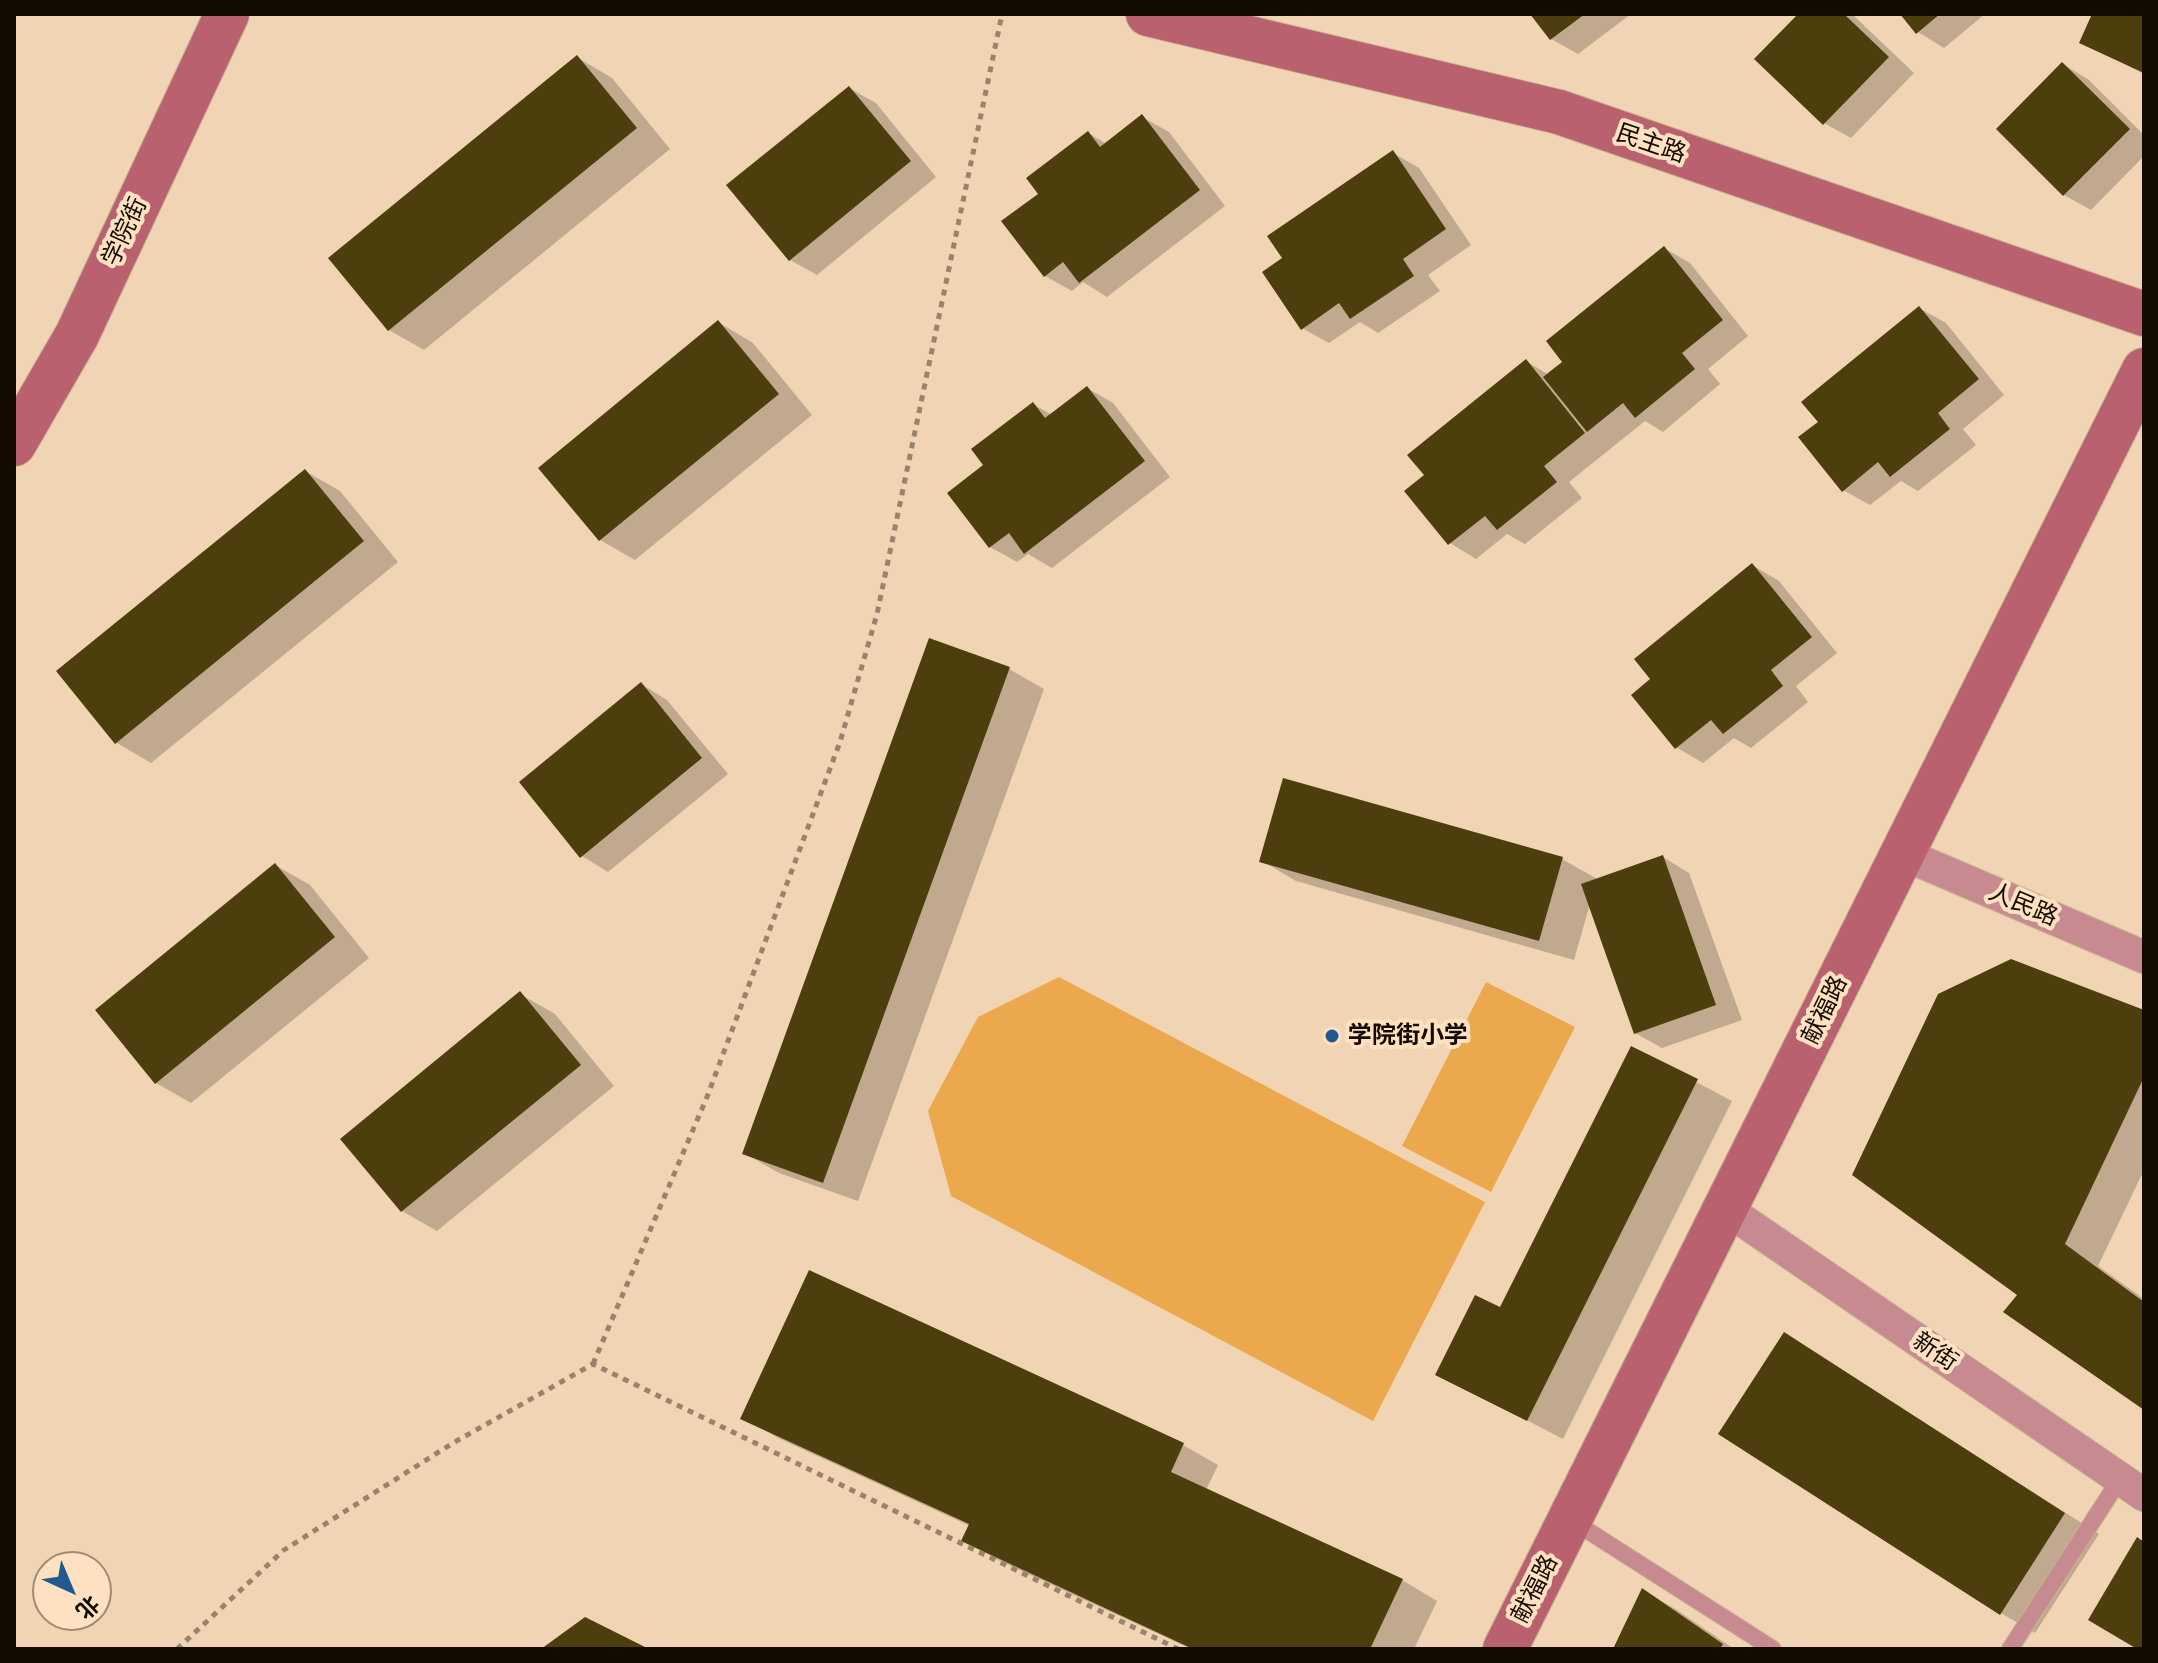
<!DOCTYPE html>
<html>
<head>
<meta charset="utf-8">
<style>
	body { margin:0 }
	#map { position:relative; width:2158px; height:1663px; overflow:hidden; background:#f0d4b3; font-family:"Work Sans","Noto Sans SC",sans-serif }
	canvas { display:block }
	.frame { position:absolute; inset:0; border:16px solid #130a02; pointer-events:none }
	.north { position:absolute; left:32px; top:1551px; width:80px; height:80px; box-sizing:border-box; background:#fde1c0; border:2px solid #9f8b74; border-radius:50%; rotate:136deg; font-size:22px; font-weight:700; line-height:32px; text-align:center; color:#130a02 }
	.north::after { content:''; display:block; margin:auto; width:28px; height:36px; background:#215890; clip-path:polygon(50% 0,100% 100%,50% 72%,0 100%) }
</style>
</head>
<body>
<div id="map">
<canvas width="2158" height="1663"></canvas>
<div class="frame"></div>
<div class="north">北</div>
</div>
<script>
const ctx = document.querySelector('canvas').getContext('2d');
ctx.lineJoin = 'round';
function paint(path, color) { ctx.fillStyle = color; ctx.fill(path, 'evenodd'); }
const toPath = rows => new Path2D(rows.map(r => 'M' + r).join(''));
function trace(path, color, width, dash) { ctx.strokeStyle = color; ctx.lineWidth = width; ctx.lineCap = dash ? 'butt' : 'round'; ctx.setLineDash(dash || []); ctx.stroke(path); }
function write(font, color, halo, rows, align = 'center') {
  ctx.font = font + ' "Work Sans","Noto Sans SC",sans-serif'; ctx.lineWidth = 8; ctx.setLineDash([]); ctx.textBaseline = 'middle'; ctx.strokeStyle = halo; ctx.fillStyle = color; for (const [text, x, y, turn = 0] of rows) {
    ctx.save(); ctx.translate(x, y); ctx.rotate((+turn || 0) * Math.PI / 180); ctx.textAlign = isNaN(turn) ? turn : align; if (halo) ctx.strokeText(text, 0, 0); ctx.fillText(text, 0, 0); ctx.restore();
  }
}
paint(toPath([
	[1059,977,1485,1202,1373,1421,951,1196,928,1111,978,1017],
	[1486,982,1575,1027,1491,1192,1402,1146]
]), '#eba84d');
paint(toPath([
	[1533,14,1631,14,1578,54,1551,39],
	[1801,14,1852,14,1914,73,1851,138,1824,123],
	[1902,14,1985,14,1944,48,1918,32],
	[2095,14,2144,14,2144,74,2081,42],
	[578,58,612,78,670,149,424,350,389,330],
	[2063,64,2089,80,2144,135,2144,156,2091,210,2064,195],
	[849,88,876,103,936,177,817,275,790,260],
	[1142,117,1169,132,1225,206,1107,297,1083,282,1072,291,1045,276,1041,194,1088,133,1107,144],
	[1393,153,1419,168,1471,245,1428,275,1440,291,1378,333,1360,322,1329,343,1302,328],
	[1664,248,1690,263,1748,336,1708,369,1720,384,1663,432,1645,421,1569,482,1582,498,1525,544,1507,534,1476,559,1450,543,1427,476,1526,361,1549,375,1565,363],
	[1919,308,1946,323,2004,395,1963,429,1976,445,1918,491,1901,481,1870,505,1843,490],
	[718,322,753,343,812,415,635,560,600,540],
	[1087,388,1113,403,1170,477,1052,568,1028,554,1017,562,990,547,986,465,1033,404,1052,415],
	[305,471,340,491,398,562,151,763,117,743,59,671],
	[1752,565,1779,581,1837,653,1796,686,1808,702,1751,748,1734,738,1703,763,1676,747,1653,680],
	[1009,669,1044,689,858,1201,779,1173,744,1153],
	[641,684,667,700,728,774,608,872,582,856],
	[1663,857,1689,873,1742,1020,1662,1048,1635,1033,1590,904,1574,960,1296,881,1262,861,1562,859,1599,880],
	[275,865,310,885,369,958,191,1103,156,1083],
	[520,994,555,1014,614,1086,437,1231,402,1211],
	[2144,1012,2144,1170,2098,1266,2144,1299,2144,1408,2020,1295],
	[1632,1048,1732,1101,1563,1439,1438,1374,1501,1310],
	[810,1273,1183,1445,1218,1465,1206,1490,1402,1580,1437,1601,1414,1649,1191,1649,998,1560,963,1540,970,1526,778,1438,743,1418],
	[1784,1334,2099,1534,2035,1633,2001,1613],
	[1642,1590,1677,1610,1734,1649,1616,1649]
]), '#0003');
paint(toPath([
	[1530,14,1585,14,1550,40],
	[1798,14,1844,14,1889,57,1823,125,1754,59],
	[1900,14,1940,14,1916,34],
	[2092,14,2144,14,2144,73,2079,43],
	[577,55,637,128,388,331,328,258],
	[2062,62,2130,129,2063,196,1996,129],
	[849,86,911,161,789,261,726,185],
	[1142,114,1200,190,1079,283,1063,262,1044,277,1001,221,1038,194,1026,178,1088,131,1100,147],
	[1393,150,1446,229,1403,259,1414,276,1350,319,1339,303,1301,330,1262,272,1282,258,1267,236],
	[1664,246,1723,320,1682,353,1695,369,1635,418,1623,403,1587,432,1543,377,1562,362,1546,341],
	[1919,306,1979,379,1938,413,1950,429,1890,477,1878,462,1842,492,1798,437,1818,422,1801,402],
	[718,320,779,394,599,541,538,468],
	[1526,359,1585,433,1544,466,1557,482,1497,530,1485,516,1448,545,1404,491,1424,475,1407,455],
	[1087,386,1145,461,1024,554,1009,533,989,548,947,493,983,465,971,449,1033,402,1045,418],
	[305,469,364,541,115,744,56,671],
	[1752,563,1812,637,1771,670,1783,686,1723,734,1711,720,1675,749,1631,695,1650,679,1634,659],
	[929,638,1010,667,823,1183,742,1154],
	[641,682,702,758,580,858,519,782],
	[1283,778,1563,857,1539,941,1259,862],
	[1663,855,1716,1005,1634,1034,1581,884],
	[275,863,335,937,155,1084,95,1010],
	[2011,959,2144,1010,2144,1077,2065,1244,2144,1302,2144,1410,2003,1312,2017,1295,1852,1175,1938,994],
	[520,991,581,1065,401,1212,340,1139],
	[1631,1046,1698,1079,1527,1421,1435,1375,1475,1295,1500,1307],
	[809,1270,1184,1443,1171,1472,1403,1579,1370,1649,1193,1649,961,1541,969,1524,740,1419],
	[1784,1332,2065,1513,2000,1615,1718,1434],
	[2137,1537,2144,1542,2144,1649,2137,1649,2088,1620],
	[1642,1588,1723,1644,1720,1649,1613,1649],
	[585,1617,649,1649,541,1649]
]), '#4d3e0e');
const lane = toPath([
	[1571,1520,1773,1649],
	[2010,1649,2120,1479]
]);
const street = toPath([
	[1903,854,2144,957],
	[1726,1209,2144,1495]
]);
const secondary = toPath([
	[1148,14,1559,112,2144,314],
	[14,444,77,335,227,14],
	[1505,1649,2144,370]
]);
trace(lane, '#c8b093', 18);
trace(street, '#c8b093', 34);
trace(secondary, '#c8b093', 46);
trace(toPath([
	[593,1364,707,1097,840,742,877,614,1002,14],
	[177,1649,284,1550,453,1443,593,1364,1178,1649]
]), '#98836c', 5, [6, 6]);
trace(lane, '#c78a91', 16);
trace(street, '#c78a91', 32);
trace(secondary, '#b9616e', 44);
for (const [x, y, r, color] of [
	[1332,1036,8,"#215890"]
]) { const dot = new Path2D(); dot.arc(x, y, r, 0, 2 * Math.PI); ctx.fillStyle = color; ctx.fill(dot); trace(dot, '#fde1c0', 3); }
write('24px', '#130a02', '#fde1c0', [
	["民主路",1651,144,19],
	["学院街",125,232,-65],
	["人民路",2023,905,23],
	["献福路",1825,1010,-64],
	["新街",1935,1352,34],
	["献福路",1535,1589,-63]
]);
write('bold 24px', '#130a02', '#fde1c0', [
	["学院街小学",1348,1036]
], 'left');
</script>
</body>
</html>
